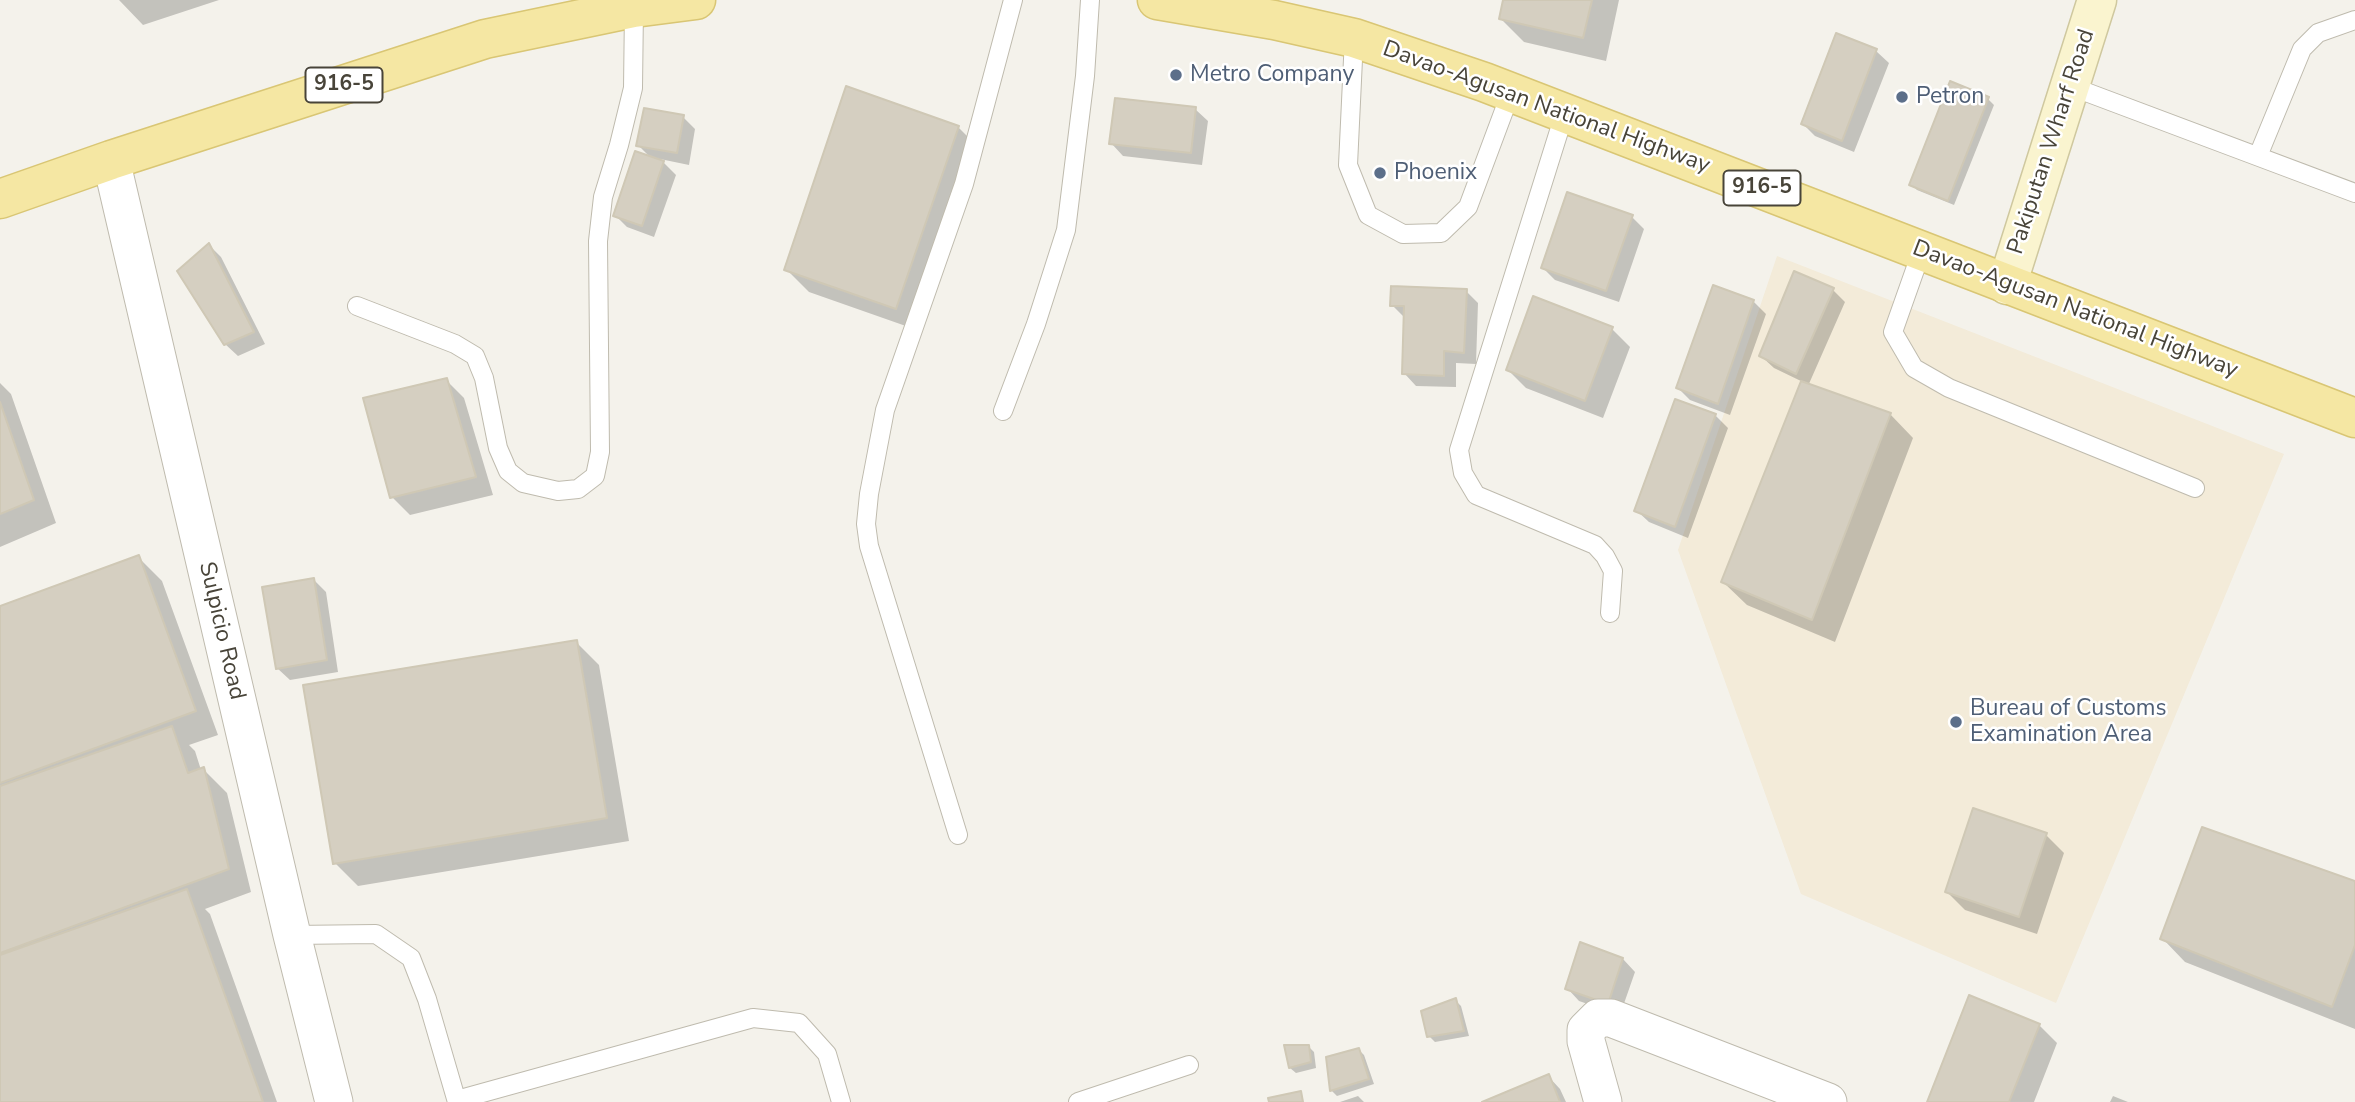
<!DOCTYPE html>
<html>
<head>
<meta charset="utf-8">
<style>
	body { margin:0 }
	canvas { display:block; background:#f4f2eb }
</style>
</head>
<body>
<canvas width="2355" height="1102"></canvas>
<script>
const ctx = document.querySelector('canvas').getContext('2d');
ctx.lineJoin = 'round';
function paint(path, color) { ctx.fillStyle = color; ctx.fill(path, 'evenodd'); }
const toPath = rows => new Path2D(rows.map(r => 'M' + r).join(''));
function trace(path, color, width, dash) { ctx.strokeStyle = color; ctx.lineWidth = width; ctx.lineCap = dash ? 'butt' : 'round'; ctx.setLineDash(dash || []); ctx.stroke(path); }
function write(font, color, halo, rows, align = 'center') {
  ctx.font = font + ' "Nunito Sans",sans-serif'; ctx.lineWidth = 5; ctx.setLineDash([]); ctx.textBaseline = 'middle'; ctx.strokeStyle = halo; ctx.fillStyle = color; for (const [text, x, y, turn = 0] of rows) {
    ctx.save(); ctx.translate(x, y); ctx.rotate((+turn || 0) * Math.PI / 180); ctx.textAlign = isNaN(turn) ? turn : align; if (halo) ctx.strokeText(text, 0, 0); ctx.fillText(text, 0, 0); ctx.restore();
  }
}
paint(toPath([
	[1777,256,2284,454,2056,1003,1801,894,1678,550]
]), '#f3ebd9');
paint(toPath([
	[119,0,219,0,143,25],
	[1505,0,1619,0,1606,61,1524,42,1501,19],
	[1837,35,1876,51,1889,63,1854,152,1815,136,1803,124],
	[1951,83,1988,99,1994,105,1954,205,1917,190,1911,184],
	[1195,109,1208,121,1202,165,1123,156,1111,143],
	[683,117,695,129,689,165,660,159,676,175,654,237,627,227,615,215,651,158,638,145],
	[958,127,981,150,920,331,809,292,786,269],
	[1632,217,1644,229,1619,302,1555,280,1543,268],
	[209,245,221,257,265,344,238,356,225,344],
	[1794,273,1833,290,1845,302,1808,386,1890,414,1913,438,1835,642,1747,605,1723,582,1803,382,1774,368,1761,356],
	[1466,291,1478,303,1476,364,1456,363,1456,387,1416,386,1404,373,1404,317,1392,305],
	[1753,301,1766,314,1730,415,1690,400,1678,388],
	[1612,329,1630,347,1603,418,1526,388,1508,370],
	[446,380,464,398,493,495,410,515,392,497],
	[0,383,11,394,56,523,0,547],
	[1715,415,1728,428,1688,538,1649,522,1636,510],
	[138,557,162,581,218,735,189,745,195,751,201,770,203,769,227,793,251,892,205,909,210,914,277,1102,0,1102,0,608],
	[314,580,326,592,338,672,290,680,277,668],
	[576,642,599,665,629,841,358,886,335,863],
	[2046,835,2064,853,2037,934,1965,910,1947,892],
	[2355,883,2355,1029,2185,962,2162,938],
	[1623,959,1635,972,1620,1015,1579,1001,1567,988],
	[1455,1000,1461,1006,1469,1036,1435,1042,1429,1036],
	[2039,1025,2057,1043,2034,1102,1929,1102],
	[1308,1046,1314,1052,1316,1068,1296,1073,1290,1068],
	[1358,1049,1364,1055,1374,1084,1337,1096,1331,1090],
	[1548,1076,1560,1089,1566,1102,1486,1102],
	[1358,1096,1364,1102,1340,1102],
	[2113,1096,2128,1102,2110,1102]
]), '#0003');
const building = toPath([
	[1503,0,1592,0,1583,38,1499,19,1503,0],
	[1836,33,1877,49,1842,141,1801,124,1836,33],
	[1950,81,1989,97,1948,201,1909,185,1950,81],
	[846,86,959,126,896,309,784,270,846,86],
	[1115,98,1196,107,1191,153,1109,144,1115,98],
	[644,108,684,115,677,153,636,146,644,108],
	[635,151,664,161,642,226,613,216,635,151],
	[1567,192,1633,215,1606,291,1541,268,1567,192],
	[209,243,254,332,224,345,177,271,209,243],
	[1794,271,1834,288,1796,374,1759,356,1794,271],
	[1713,285,1754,300,1718,404,1676,388,1713,285],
	[1391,286,1467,289,1464,353,1444,351,1444,376,1402,374,1404,306,1390,306,1391,286],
	[1533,296,1613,327,1585,401,1506,370,1533,296],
	[447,378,476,477,390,498,363,398,447,378],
	[1801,381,1891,413,1812,620,1721,582,1801,381],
	[1675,399,1716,414,1675,527,1634,511,1675,399],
	[0,402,34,500,0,514,0,402],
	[139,555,196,711,0,783,0,606,139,555],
	[314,578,327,660,276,669,262,587,314,578],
	[577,640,607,818,333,864,303,685,577,640],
	[172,726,188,773,204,767,229,869,0,953,0,786,172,726],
	[1973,808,2047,833,2019,917,1945,892,1973,808],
	[2202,827,2355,881,2355,945,2332,1007,2160,939,2202,827],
	[187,889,263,1102,0,1102,0,955,187,889],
	[1580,942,1623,958,1608,1004,1565,989,1580,942],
	[1969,995,2040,1024,2009,1102,1927,1102,1969,995],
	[1456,998,1464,1031,1427,1037,1421,1011,1456,998],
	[1284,1045,1309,1045,1311,1062,1289,1068,1284,1045],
	[1359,1048,1369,1079,1330,1091,1326,1057,1359,1048],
	[1549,1074,1560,1102,1482,1102,1549,1074],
	[1301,1091,1303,1102,1269,1102,1268,1098,1301,1091]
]);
paint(building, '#d5cfc1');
trace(building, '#cfc8b5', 2);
const lane = toPath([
	[1354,38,1348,165,1368,215,1403,234,1441,233,1468,207,1511,92],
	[2070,86,2355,193],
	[1565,112,1459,450,1463,473,1476,495,1595,545,1605,556,1613,571,1610,613],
	[2258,156,2302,49,2318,33,2355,20],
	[1922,250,1893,332,1914,368,1949,388,2195,488],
	[357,306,455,344,475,356,484,378,498,448,508,471,523,483,558,491,578,489,595,476,600,452,598,241,603,197,619,145,633,88,634,8],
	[1003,411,1036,324,1066,230,1085,76,1090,0],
	[958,835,869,546,866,524,869,494,885,410,964,184,1013,0],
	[292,935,376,934,411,958,427,999,457,1102],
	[457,1100,753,1018,799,1023,827,1054,841,1102],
	[1078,1102,1189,1065]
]);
const street = toPath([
	[111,160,292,935,334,1102],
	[1603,1102,1586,1041,1586,1030,1598,1018,1611,1018,1828,1102]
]);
const secondary = toPath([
	[2007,285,2097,0]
]);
const primary = toPath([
	[1157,0,1274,20,1354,38,1484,82,2355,418],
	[0,199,111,160,485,39,634,8,696,0]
]);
trace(lane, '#bfbbae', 20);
trace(street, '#bfbbae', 39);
trace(secondary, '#cfc89f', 41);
trace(primary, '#d9c674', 41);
trace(lane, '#fff', 18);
trace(street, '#fff', 37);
trace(secondary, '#faf4cf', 38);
trace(primary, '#f5e7a3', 38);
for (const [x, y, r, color] of [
	[1176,75,7,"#5c6f8a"],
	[1902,97,7,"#5c6f8a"],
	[1380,173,7,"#5c6f8a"],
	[1956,722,7,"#5c6f8a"]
]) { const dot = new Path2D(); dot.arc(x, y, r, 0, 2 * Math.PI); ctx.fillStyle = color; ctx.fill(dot); trace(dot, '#fff', 2.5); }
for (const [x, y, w] of [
	[344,85,77],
	[1762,188,77]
]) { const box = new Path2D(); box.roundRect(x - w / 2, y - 17.5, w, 35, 5); ctx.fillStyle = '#fff'; ctx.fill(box); trace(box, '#484439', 2); }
write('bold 21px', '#484439', null, [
	["916-5",344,85],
	["916-5",1762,188]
]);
write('23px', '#4e5e75', '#fff', [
	["Metro Company",1190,75],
	["Petron",1916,97],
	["Phoenix",1394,173],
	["Bureau of Customs",1970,709],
	["Examination Area",1970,735]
], 'left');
write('23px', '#484439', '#fff', [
	["Davao-Agusan National Highway",1546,108,20],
	["Pakiputan Wharf Road",2052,142,-72],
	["Davao-Agusan National Highway",2075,310,21],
	["Sulpicio Road",221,631,77]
]);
</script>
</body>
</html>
